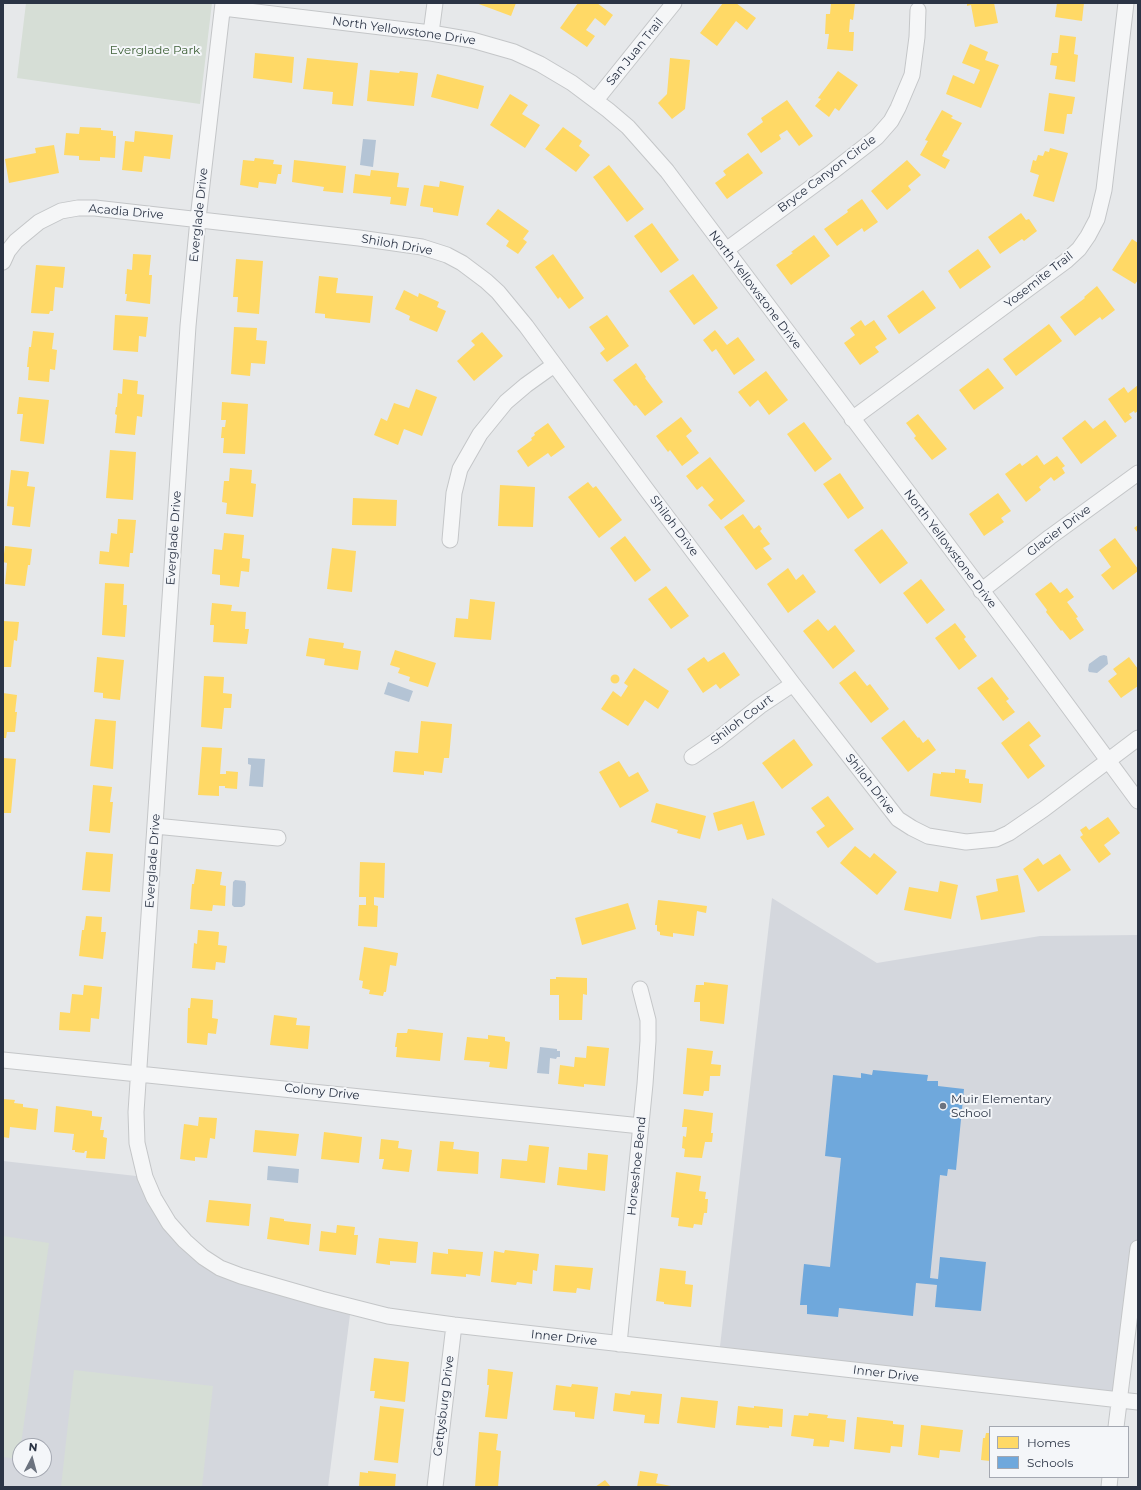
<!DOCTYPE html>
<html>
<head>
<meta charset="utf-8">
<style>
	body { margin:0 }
	#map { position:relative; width:1141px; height:1490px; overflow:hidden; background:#e6e8ea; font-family:Montserrat,sans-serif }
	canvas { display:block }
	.frame { position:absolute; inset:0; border:4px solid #2b3445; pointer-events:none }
	.legend { position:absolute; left:989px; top:1426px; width:140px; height:52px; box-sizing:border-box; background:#f4f6f9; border:1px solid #a4a8b1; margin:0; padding:5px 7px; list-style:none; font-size:12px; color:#2b3445 }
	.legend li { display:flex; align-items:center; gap:8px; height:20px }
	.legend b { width:20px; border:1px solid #a4a8b1 }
	.north { position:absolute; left:12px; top:1438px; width:40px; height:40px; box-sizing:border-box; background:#f4f6f9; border:1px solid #a4a8b1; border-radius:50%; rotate:6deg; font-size:11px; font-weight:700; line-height:16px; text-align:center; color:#2b3445 }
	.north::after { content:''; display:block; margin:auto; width:14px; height:18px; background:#6c737f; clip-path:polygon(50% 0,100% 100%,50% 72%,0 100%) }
</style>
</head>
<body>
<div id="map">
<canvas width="1141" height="1490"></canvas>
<div class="frame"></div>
<ul class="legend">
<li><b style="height:11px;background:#ffd966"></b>Homes</li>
<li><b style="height:11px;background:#6fa8dc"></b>Schools</li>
</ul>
<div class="north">N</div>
</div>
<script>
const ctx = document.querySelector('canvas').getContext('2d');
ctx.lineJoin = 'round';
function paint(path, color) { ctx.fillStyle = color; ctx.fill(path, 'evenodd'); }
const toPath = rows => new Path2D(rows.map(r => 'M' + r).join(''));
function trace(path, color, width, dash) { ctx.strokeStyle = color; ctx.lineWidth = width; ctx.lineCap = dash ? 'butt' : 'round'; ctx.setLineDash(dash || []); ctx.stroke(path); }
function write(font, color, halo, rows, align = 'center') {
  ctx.font = font + ' Montserrat,sans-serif'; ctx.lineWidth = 4; ctx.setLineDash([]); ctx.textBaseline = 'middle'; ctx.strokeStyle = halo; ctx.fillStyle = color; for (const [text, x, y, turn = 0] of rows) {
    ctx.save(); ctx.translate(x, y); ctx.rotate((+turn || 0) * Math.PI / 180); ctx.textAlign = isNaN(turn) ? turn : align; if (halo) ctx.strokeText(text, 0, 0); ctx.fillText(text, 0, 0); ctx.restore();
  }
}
paint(toPath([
	[772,898,877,963,1040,936,1138,935,1138,1248,1119,1400,719,1355],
	[3,1161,145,1177,154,1198,203,1257,351,1307,328,1487,3,1487],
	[20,1446,44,1446,44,1470,20,1470]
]), '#d4d7dd');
paint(toPath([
	[26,3,212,3,200,104,17,78],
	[3,1236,49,1243,19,1459,3,1457],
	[74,1370,213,1386,202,1487,61,1487]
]), '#d6ded6');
paint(toPath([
	[363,139,376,140,373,167,360,165],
	[1104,655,1107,656,1108,664,1097,673,1089,672,1088,670,1089,664,1100,656],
	[388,682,413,691,409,702,384,694],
	[248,758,265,759,263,787,249,786,251,765,248,764],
	[235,880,245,881,246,884,245,905,242,907,234,907,232,905,233,882],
	[540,1047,557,1049,557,1051,560,1051,560,1057,557,1057,556,1059,550,1058,549,1074,537,1073],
	[268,1166,299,1169,298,1183,267,1180]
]), '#b4c4d5');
paint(toPath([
	[476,3,516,3,511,16],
	[578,3,597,3,613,15,605,26,595,18,586,30,595,36,587,47,560,28],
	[723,3,736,3,756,18,747,30,736,21,717,46,700,33],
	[831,3,855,3,853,20,850,19,849,32,854,32,853,51,827,49,829,34,825,34,826,14,830,14],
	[967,3,994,3,998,23,975,27,971,5,967,6],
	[1057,3,1084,3,1082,21,1055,17],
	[1060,35,1076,37,1074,54,1078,55,1075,82,1055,79,1057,66,1050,65,1052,53,1058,53],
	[970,44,988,52,985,60,999,65,981,108,946,94,953,75,974,84,980,70,962,63],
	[255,53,294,57,292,83,253,78],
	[307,58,358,63,353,106,332,104,333,92,303,89],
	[670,58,690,60,685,109,672,119,658,103,667,94],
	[370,70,399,73,400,71,418,73,414,106,367,101],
	[838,71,858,85,839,111,835,108,829,117,815,106,821,99,818,98],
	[437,74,484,86,478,109,431,97],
	[1049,93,1075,97,1072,114,1067,114,1064,134,1044,131],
	[510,94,528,105,522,114,540,125,525,148,490,125],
	[787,100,813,136,799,146,787,130,779,135,781,139,761,153,747,134,763,122,761,118],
	[942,110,953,116,951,118,962,123,946,151,945,150,942,156,950,160,945,169,920,155,928,141,925,140],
	[80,127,101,128,101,130,113,131,113,136,116,136,115,158,100,157,100,161,79,160,79,156,64,155,66,133,79,134],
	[563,127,582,141,579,146,590,155,576,172,545,149],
	[135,131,173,135,170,159,144,156,142,172,122,170,125,141,134,142],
	[54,145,59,173,9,183,5,159,36,153,35,148],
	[1050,148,1068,153,1054,202,1033,196,1039,175,1030,172,1033,160,1036,161,1038,155,1043,156,1045,151,1049,152],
	[748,153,763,173,727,199,715,183,726,175,723,171],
	[255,158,274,160,273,164,282,165,281,174,278,174,276,184,259,182,258,188,240,185,243,160,254,161],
	[294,160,346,166,343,193,323,191,324,187,292,182],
	[907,160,921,175,908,186,911,190,887,210,871,191],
	[609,165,644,209,627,222,593,177],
	[371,170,399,173,397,187,409,188,406,206,390,204,391,197,353,193,355,174,370,176],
	[440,181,464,186,458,216,433,212,433,208,420,206,424,185,439,187],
	[862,199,878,222,864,232,862,228,837,246,824,229,848,212,847,210],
	[498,209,529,231,523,239,527,242,518,254,506,246,509,241,486,224],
	[1021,213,1026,220,1029,219,1037,231,1024,241,1022,239,1000,254,988,237],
	[652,223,679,260,661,273,634,236],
	[814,235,830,256,791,285,776,265,793,253,791,252],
	[1132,239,1138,243,1138,280,1135,284,1112,270],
	[978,249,991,267,960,289,948,271],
	[133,254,151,255,149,275,152,275,150,304,126,301,127,294,125,294,127,269,132,270],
	[553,254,584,298,569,309,560,297,558,299,535,267],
	[236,259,263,261,259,314,237,312,238,297,233,297],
	[36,265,65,267,63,288,55,287,53,311,50,311,49,314,31,313],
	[693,274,718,308,694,325,669,291],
	[319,276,338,278,336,293,373,296,370,323,325,318,325,314,315,313],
	[1097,286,1115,310,1102,320,1100,317,1075,336,1060,317,1085,298,1084,297],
	[404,290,418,297,419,293,439,302,437,307,446,311,437,332,409,320,410,316,395,309],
	[923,290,936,308,899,334,887,316],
	[115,315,148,317,146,337,139,336,138,352,113,350],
	[607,315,629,346,607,362,600,353,605,349,589,327],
	[861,320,865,326,874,320,887,339,875,347,879,352,860,365,844,343,855,335,850,328],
	[1049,324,1062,341,1016,376,1003,359],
	[234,327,257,328,256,340,267,341,265,364,251,363,250,376,231,374],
	[715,330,727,345,738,337,755,360,734,375,716,349,712,352,703,340],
	[33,331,54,333,52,349,57,350,55,370,50,369,49,382,28,380,29,367,27,367,29,347,31,347],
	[482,332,503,356,474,381,457,361,475,345,471,341],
	[636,363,646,377,645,378,663,402,645,416,636,405,634,406,613,380],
	[988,368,1004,388,974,410,959,390],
	[766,371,788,400,769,415,758,400,750,407,738,392],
	[123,379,138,381,137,394,144,395,142,417,137,416,135,435,115,433,117,415,115,414,116,407,117,407,118,393,122,394],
	[1138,385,1138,411,1135,413,1134,411,1129,414,1132,418,1125,423,1108,399,1124,387,1128,393],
	[416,389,437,397,422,436,404,429,398,445,374,435,381,418,387,421,394,403,409,408],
	[19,397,49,400,44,444,20,441,23,414,17,414],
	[222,402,248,404,245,454,223,453,224,438,221,438,222,427,225,427,226,420,221,420],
	[918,414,947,449,932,460,914,438,916,436,906,423],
	[681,417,692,431,686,436,699,453,682,466,670,450,668,452,656,436],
	[1085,420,1093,429,1105,420,1117,436,1081,464,1062,438],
	[804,422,832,459,815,472,787,434],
	[548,423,565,447,551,457,548,453,528,467,517,451,532,440,531,438,535,435,534,433],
	[110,450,136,452,133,500,106,498],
	[1037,455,1044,465,1057,456,1065,466,1062,468,1065,473,1054,481,1051,477,1039,487,1041,490,1026,502,1005,474,1020,463,1022,466],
	[710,457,745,501,721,520,708,505,714,500,702,486,697,490,686,476],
	[230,468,252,470,251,483,256,484,253,517,226,514,227,503,222,502,224,481,229,481],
	[11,470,29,472,27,486,35,487,30,527,12,525,14,507,7,506],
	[840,473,864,508,848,519,823,484],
	[588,482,593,488,596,486,622,520,599,538,568,497],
	[500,485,535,487,533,527,498,526],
	[998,493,1011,511,1001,518,1004,522,984,536,969,514],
	[353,498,397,500,396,526,352,525],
	[743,514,754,529,759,525,762,529,760,531,770,544,763,548,772,559,756,570,724,527],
	[118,519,136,520,133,553,130,553,129,567,99,564,100,551,109,552,111,533,117,534],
	[1138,525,1138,533,1134,528],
	[882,529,908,563,880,584,854,550],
	[224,533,244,535,242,558,250,559,249,572,241,571,239,587,220,585,220,575,212,574,214,549,222,550],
	[625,536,651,570,635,582,610,548],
	[1115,538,1138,569,1138,571,1113,590,1101,575,1111,567,1099,550],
	[5,546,32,549,30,565,28,565,25,586,5,584,7,563,3,562],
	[332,548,356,551,352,592,327,589],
	[788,568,796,580,803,574,816,592,788,613,767,584],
	[921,579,945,610,927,624,903,593],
	[1051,582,1060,593,1067,588,1074,597,1067,602,1078,617,1076,618,1084,630,1070,640,1062,630,1061,631,1046,612,1047,610,1035,594],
	[105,583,124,584,123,605,127,605,125,637,102,635],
	[666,586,689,616,671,629,648,599],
	[470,599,495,602,491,640,454,637,456,618,468,619],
	[212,603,232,605,231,611,246,612,245,629,249,629,247,644,213,642,214,625,210,625],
	[818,619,828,631,835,625,855,651,833,669,803,631],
	[3,621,19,622,17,641,14,640,11,667,3,667],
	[955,623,966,637,964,639,977,656,959,670,935,638],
	[309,638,344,643,343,648,361,651,358,670,324,665,325,659,306,656],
	[395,650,436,663,428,687,409,681,410,677,398,673,400,668,390,665],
	[724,652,740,675,720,689,716,684,703,693,687,669,704,657,708,662],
	[97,657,124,660,120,700,103,698,103,693,94,692],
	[1129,657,1138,669,1138,686,1121,698,1108,681,1117,674,1113,669],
	[634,668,669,691,658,709,645,700,628,726,601,709,613,691,621,697,628,686,624,683],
	[855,671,867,686,870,684,889,709,871,723,839,683],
	'610.5 679a4.5 4.5 0 1 1 9 0a4.5 4.5 0 1 1-9 0Z',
	[204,676,224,677,223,693,232,694,231,708,224,708,222,729,201,727],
	[992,677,1009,699,1006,701,1015,712,1003,721,977,688],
	[3,693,17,695,15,712,17,712,15,732,7,732,6,738,3,738],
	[95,719,116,721,113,769,90,766],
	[904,720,918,738,919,737,923,743,928,739,936,750,908,772,881,738],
	[421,721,452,724,449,758,444,758,442,773,424,771,424,775,393,772,395,751,418,753],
	[1029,721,1041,736,1029,745,1045,766,1028,779,1001,743],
	[794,739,813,765,782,789,762,763],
	[202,747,222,748,220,774,226,774,226,771,238,772,237,789,225,788,225,786,219,786,219,796,198,795],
	[3,758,16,759,11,813,3,813],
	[619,761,629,777,638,772,649,791,620,808,599,772],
	[955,769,966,770,965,778,969,779,969,783,983,784,981,803,930,796,933,773,941,774,941,772,955,773],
	[93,785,112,787,110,802,113,802,110,833,89,831],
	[828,796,854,829,828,848,816,832,825,826,811,808],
	[754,801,765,835,747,840,742,824,718,831,713,813],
	[656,803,706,816,700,839,677,833,678,830,651,822],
	[1108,817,1120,833,1104,845,1111,854,1099,863,1080,837,1083,835,1080,830,1086,826,1089,830],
	[855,846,870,858,874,853,897,872,877,895,840,863],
	[86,852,113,854,110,892,82,890],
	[1060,854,1071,870,1038,892,1023,869,1038,858,1043,865],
	[360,862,385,863,384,898,374,897,374,905,378,906,377,927,358,926,359,905,366,905,366,897,359,897],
	[196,869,222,872,220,885,226,886,225,906,213,905,212,911,190,909,192,884,194,884],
	[1018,875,1025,912,981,920,976,896,998,891,996,879],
	[940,881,958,885,951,919,904,910,909,887,938,892],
	[658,900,707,906,706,913,697,911,694,936,673,933,673,937,660,935,660,932,657,931,657,925,655,925],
	[628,903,636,929,582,945,575,918],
	[86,916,102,917,101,932,106,932,103,959,79,956,82,930,84,930],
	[198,930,219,932,218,945,227,946,225,963,216,962,215,970,192,968,194,943,197,944],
	[364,947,398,953,396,966,390,965,386,992,384,992,383,996,369,994,370,990,362,988,363,981,359,980],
	[556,977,587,978,587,995,583,994,582,1020,559,1020,559,995,550,995,550,979,556,979],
	[704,982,728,985,724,1024,700,1021,700,1002,694,1002,696,985,704,985],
	[84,985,102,987,99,1019,91,1018,90,1032,59,1030,60,1012,70,1013,72,994,83,995],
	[191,998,213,1000,212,1018,218,1019,216,1034,208,1033,207,1045,187,1043,188,1008,190,1008],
	[274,1015,297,1018,296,1025,310,1026,308,1049,270,1045],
	[408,1029,443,1033,440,1061,396,1057,397,1047,395,1047,397,1033,407,1033],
	[488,1035,505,1037,505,1041,510,1042,507,1069,489,1067,490,1062,464,1060,467,1037,488,1039],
	[587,1046,609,1048,605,1086,584,1084,584,1087,558,1084,560,1065,574,1067,575,1057,586,1058],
	[687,1048,713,1051,711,1064,721,1065,720,1076,710,1076,709,1091,704,1091,703,1096,683,1094],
	[3,1099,15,1100,14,1103,23,1104,23,1107,38,1109,36,1130,10,1127,9,1138,3,1137],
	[56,1106,92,1111,92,1116,102,1117,100,1130,104,1130,103,1137,107,1138,105,1159,86,1158,87,1151,85,1151,84,1153,75,1152,75,1150,72,1150,74,1134,54,1132],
	[684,1109,713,1113,711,1133,713,1133,712,1142,705,1142,702,1158,684,1157,685,1149,682,1148,683,1136,686,1137,687,1127,682,1127],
	[199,1117,217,1118,215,1139,210,1138,207,1158,195,1157,195,1161,180,1159,184,1124,198,1126],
	[255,1130,299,1134,296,1156,253,1152],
	[324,1132,362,1137,359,1163,321,1159],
	[381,1139,399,1141,398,1148,412,1150,409,1172,382,1169,384,1159,379,1159],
	[440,1141,454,1142,453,1149,479,1152,478,1174,437,1171],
	[529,1145,549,1147,545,1183,500,1178,502,1159,527,1161],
	[588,1153,608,1155,605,1191,557,1185,559,1167,587,1170],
	[676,1172,701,1176,699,1191,706,1192,705,1199,708,1199,707,1213,704,1213,702,1225,694,1224,693,1228,678,1226,679,1218,671,1217],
	[209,1200,251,1204,249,1226,206,1222],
	[270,1217,284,1219,284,1221,311,1224,309,1245,267,1239],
	[337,1225,355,1227,354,1235,358,1235,356,1255,319,1251,321,1231,336,1233],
	[379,1238,418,1242,416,1263,390,1261,390,1265,376,1263],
	[448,1249,483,1252,480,1276,466,1274,466,1277,431,1274,433,1252,448,1254],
	[505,1250,539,1254,537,1271,533,1270,532,1284,517,1282,516,1285,491,1282,494,1251,504,1253],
	[555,1265,593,1268,590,1290,577,1288,576,1293,553,1291],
	[660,1268,686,1271,685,1284,693,1285,691,1307,664,1304,664,1302,656,1301],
	[374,1358,409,1362,405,1402,374,1398,375,1391,370,1391],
	[488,1369,513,1372,507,1419,485,1417,489,1385,487,1385],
	[572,1384,598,1387,594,1419,575,1417,575,1412,553,1410,556,1385,571,1387],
	[631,1391,662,1394,659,1424,644,1423,645,1415,613,1411,615,1393,630,1395],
	[681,1397,718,1401,715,1428,677,1423],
	[380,1406,404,1409,398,1463,374,1460],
	[738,1406,754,1408,754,1406,783,1409,782,1427,769,1426,769,1428,736,1425],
	[809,1413,828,1415,827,1418,846,1420,844,1442,830,1440,829,1447,813,1446,814,1439,791,1436,794,1415,808,1416],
	[857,1417,893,1421,893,1424,904,1425,902,1447,891,1446,890,1453,854,1449],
	[921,1425,963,1430,960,1452,940,1450,939,1458,918,1455],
	[479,1432,498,1434,496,1450,501,1451,498,1487,475,1487],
	[986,1433,990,1433,990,1461,981,1460,983,1438,985,1438],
	[368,1471,396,1474,395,1487,366,1487,359,1486,360,1472,368,1473],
	[640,1471,658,1474,656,1483,676,1487,637,1487],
	[605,1480,611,1487,595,1487]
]), '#ffd966');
paint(toPath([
	[873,1070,928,1075,927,1081,938,1081,938,1086,964,1089,956,1170,948,1169,947,1176,940,1175,930,1278,938,1279,940,1257,986,1262,981,1311,935,1307,937,1285,916,1283,913,1316,839,1308,838,1317,807,1314,807,1305,800,1305,804,1264,830,1267,841,1158,825,1156,833,1075,861,1078,861,1073,872,1075]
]), '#6fa8dc');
const minor = toPath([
	[223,3,198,219,188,326,136,1112,137,1143,145,1177,154,1198,169,1223,185,1241,203,1257,220,1268,241,1276,321,1299,388,1316,454,1325,1138,1402],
	[223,8,431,33,472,40,514,52,540,64,572,83,608,110,628,127,667,171,1023,645,1138,801],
	[431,33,435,3],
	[596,100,674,3],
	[726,250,832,172,877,137,891,121,898,108,912,75,917,37,918,10],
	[3,262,8,251,16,241,39,222,61,211,78,208,95,208,359,238,422,247,447,255,462,263,486,281,498,292,526,326,646,489,793,684,898,819,912,828,928,836,966,842,996,839,1009,833,1044,809,1138,738],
	[852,419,1066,261,1079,249,1088,236,1097,219,1104,190,1126,3],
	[450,540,454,493,460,469,480,434,506,402,526,385,554,365],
	[981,591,1050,537,1138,473],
	[692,757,717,740,760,706,793,684],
	[155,826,278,838],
	[3,1060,641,1126],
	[619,1344,645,1084,648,1041,648,1020,640,989],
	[1116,1427,1138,1248],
	[435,1487,454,1325],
	[1109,1487,1110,1477]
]);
trace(minor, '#c4c6c8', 17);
trace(minor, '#f5f6f7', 15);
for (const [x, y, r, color] of [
	[943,1106,4,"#6c737f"]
]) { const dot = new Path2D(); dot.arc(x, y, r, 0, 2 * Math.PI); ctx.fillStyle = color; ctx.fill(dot); trace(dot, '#f4f6f9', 1.5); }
write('12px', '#2b3445', '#f4f6f9', [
	["North Yellowstone Drive",404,31,8],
	["San Juan Trail",635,52,-51],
	["Bryce Canyon Circle",827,174,-37],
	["Acadia Drive",126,212,5],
	["Everglade Drive",199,215,-84],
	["Shiloh Drive",397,245,10],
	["Yosemite Trail",1039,280,-38],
	["North Yellowstone Drive",755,290,53],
	["Shiloh Drive",674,526,53],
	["Glacier Drive",1059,531,-37],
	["Everglade Drive",174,538,-86],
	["North Yellowstone Drive",950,549,53],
	["Shiloh Court",742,720,-37],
	["Shiloh Drive",870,784,52],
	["Everglade Drive",153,861,-86],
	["Colony Drive",322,1092,6],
	["Horseshoe Bend",637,1166,-84],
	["Inner Drive",564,1338,6],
	["Inner Drive",886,1374,7],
	["Gettysburg Drive",444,1406,-83]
]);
write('12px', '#3f6138', '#f4f6f9', [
	["Everglade Park",155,50]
]);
write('12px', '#2b3445', '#f4f6f9', [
	["Muir Elementary",951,1099],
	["School",951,1113]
], 'left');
</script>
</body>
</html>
